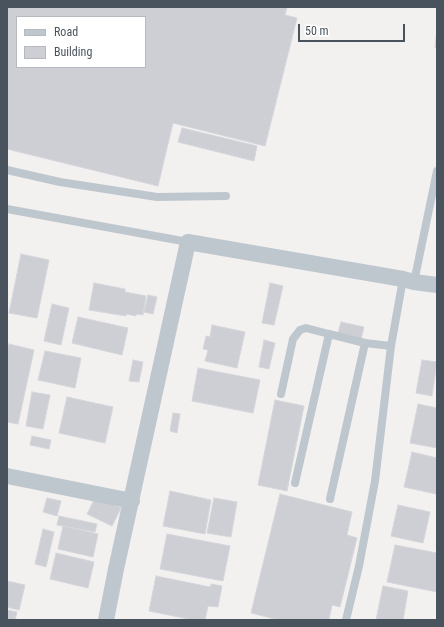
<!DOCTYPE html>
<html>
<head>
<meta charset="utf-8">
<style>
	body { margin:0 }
	#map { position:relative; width:444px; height:627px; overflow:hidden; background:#f3f0f0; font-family:"Roboto Condensed",sans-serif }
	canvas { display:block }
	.frame { position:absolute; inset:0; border:8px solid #49535d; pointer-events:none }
	.legend { position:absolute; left:16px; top:16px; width:130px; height:52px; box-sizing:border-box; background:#fff; border:1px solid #b6babe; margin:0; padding:5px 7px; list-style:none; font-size:12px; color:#49535d }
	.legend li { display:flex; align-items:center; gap:8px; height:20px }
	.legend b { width:20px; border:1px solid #b6babe }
	.scale { position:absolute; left:298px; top:24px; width:107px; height:18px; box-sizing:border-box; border:2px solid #49535d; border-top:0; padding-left:5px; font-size:12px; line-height:14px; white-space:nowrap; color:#49535d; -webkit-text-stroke:3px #fff; paint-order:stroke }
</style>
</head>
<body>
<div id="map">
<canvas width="444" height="627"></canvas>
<div class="frame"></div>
<ul class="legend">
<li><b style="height:5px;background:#bfc7ce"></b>Road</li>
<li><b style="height:11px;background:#cdcfd4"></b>Building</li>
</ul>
<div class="scale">50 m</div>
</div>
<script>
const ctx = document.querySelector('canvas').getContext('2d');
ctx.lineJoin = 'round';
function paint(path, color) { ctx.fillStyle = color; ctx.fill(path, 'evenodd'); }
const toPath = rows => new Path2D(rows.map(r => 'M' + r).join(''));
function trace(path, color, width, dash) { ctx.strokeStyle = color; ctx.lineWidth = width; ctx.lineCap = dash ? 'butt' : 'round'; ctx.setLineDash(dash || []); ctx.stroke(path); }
const building = toPath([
	[7,7,287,7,285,15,297,18,265,146,173,123,158,186,7,149,7,7],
	[17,17,145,17,145,67,17,67,17,17],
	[437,29,437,49,435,47,437,29],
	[182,128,257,146,254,161,178,142,182,128],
	[21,254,49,260,37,318,9,313,21,254],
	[94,283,125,289,125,292,146,296,143,315,136,314,136,316,126,314,126,316,89,310,94,283],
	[270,283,283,286,274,325,262,323,270,283],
	[148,295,157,297,153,314,144,312,148,295],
	[52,304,69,308,61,345,44,341,52,304],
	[78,317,128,328,122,355,72,343,78,317],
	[341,322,364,327,361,339,338,333,341,322],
	[212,325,245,332,237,368,205,361,208,350,203,349,206,336,210,337,212,325],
	[264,340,275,343,269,369,259,367,264,340],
	[9,344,34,350,18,424,7,422,7,351,9,344],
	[45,351,81,358,75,388,38,380,45,351],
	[133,360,143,362,139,382,129,381,133,360],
	[422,360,437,362,432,396,416,393,422,360],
	[198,368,260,380,253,413,192,401,198,368],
	[32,392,50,395,43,429,26,426,32,392],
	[67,397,113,407,105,443,59,433,67,397],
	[275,400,304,406,287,491,258,485,275,400],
	[418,404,437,408,437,448,410,443,418,404],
	[173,413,180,414,177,433,170,431,173,413],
	[32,436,51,440,49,449,30,445,32,436],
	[412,452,437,458,437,488,436,494,404,487,412,452],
	[170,491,211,500,205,534,163,526,170,491],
	[280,494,352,512,347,535,357,538,340,607,332,605,329,620,279,620,251,613,280,494],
	[96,496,121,508,112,526,87,514,96,496],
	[47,498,61,501,57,516,43,512,47,498],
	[214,498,237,502,231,537,207,533,214,498],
	[398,505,430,512,423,543,391,536,398,505],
	[59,516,97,524,95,532,57,525,59,516],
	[63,526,98,534,93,557,58,549,63,526],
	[43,529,54,532,46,567,35,564,43,529],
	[167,534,230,546,223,581,160,569,167,534],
	[395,545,437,553,437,592,387,582,395,545],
	[56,553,94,562,88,588,50,579,56,553],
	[156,576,210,587,211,584,222,586,218,607,208,606,205,620,193,620,149,611,156,576],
	[7,581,25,585,19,610,7,607,7,581],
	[383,586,408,591,403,620,376,620,383,586],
	[7,610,17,612,15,620,7,620,7,610]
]);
paint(building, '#cdcfd4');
trace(building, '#d5d6db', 1);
trace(toPath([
	[7,170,60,182,157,197,226,196],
	[7,209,188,242],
	[414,282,437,171],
	[281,394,293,339,300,330,306,328,329,334],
	[295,483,329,334,365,343,391,346],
	[330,499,365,343],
	[346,620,359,566,375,481,391,346,403,279]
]), '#bfc7ce', 8);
trace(toPath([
	[7,476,132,501],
	[106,620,116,569,188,242,403,279,414,282,437,285]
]), '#bfc7ce', 16);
</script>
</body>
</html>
